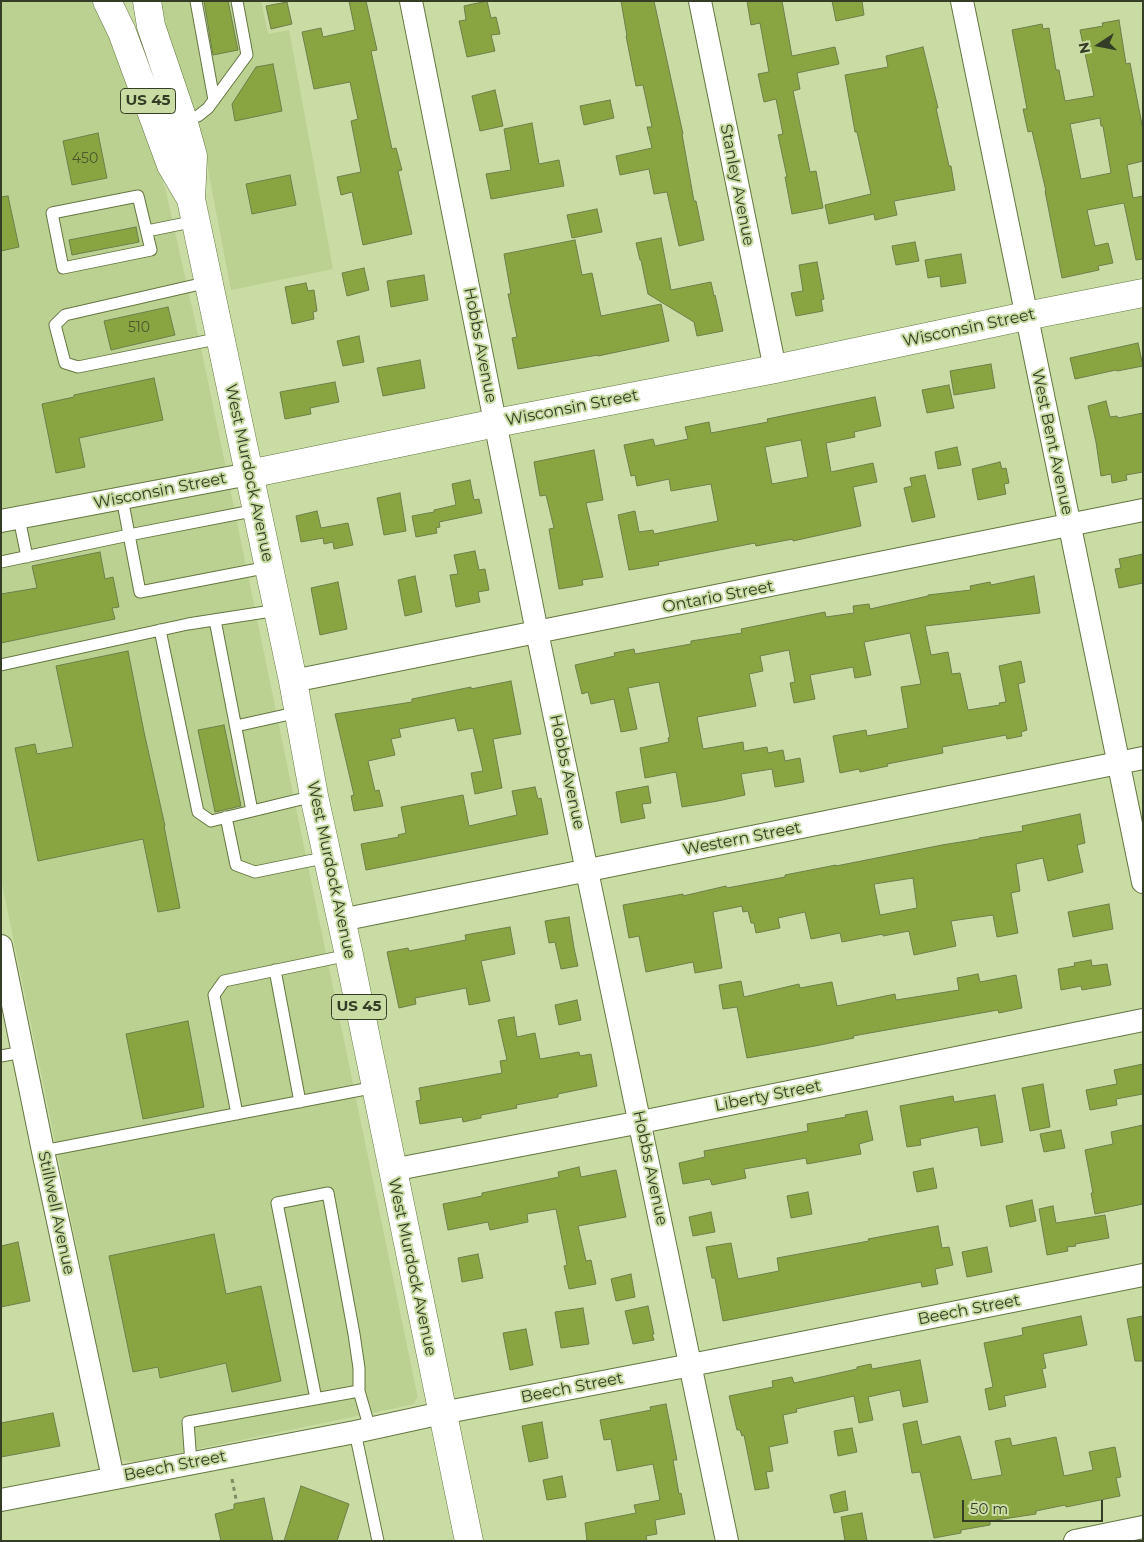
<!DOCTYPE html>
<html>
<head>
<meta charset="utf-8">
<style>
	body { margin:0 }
	#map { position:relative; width:1144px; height:1542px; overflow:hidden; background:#c8dca3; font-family:Montserrat,sans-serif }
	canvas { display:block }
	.frame { position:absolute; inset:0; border:2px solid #353d26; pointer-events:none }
	.north { position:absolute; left:1074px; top:20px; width:50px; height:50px; -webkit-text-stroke:4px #c8dca3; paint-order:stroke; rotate:259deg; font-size:14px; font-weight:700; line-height:20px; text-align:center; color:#353d26 }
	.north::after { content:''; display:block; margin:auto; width:18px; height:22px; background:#353d26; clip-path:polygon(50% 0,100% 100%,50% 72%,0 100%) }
	.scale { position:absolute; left:962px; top:1500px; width:141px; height:22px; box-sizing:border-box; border:2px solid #353d26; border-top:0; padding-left:6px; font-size:15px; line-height:18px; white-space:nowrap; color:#353d26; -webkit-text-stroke:4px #c8dca3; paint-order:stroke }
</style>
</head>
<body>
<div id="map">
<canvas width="1144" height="1542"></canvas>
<div class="frame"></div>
<div class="north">N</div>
<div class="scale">50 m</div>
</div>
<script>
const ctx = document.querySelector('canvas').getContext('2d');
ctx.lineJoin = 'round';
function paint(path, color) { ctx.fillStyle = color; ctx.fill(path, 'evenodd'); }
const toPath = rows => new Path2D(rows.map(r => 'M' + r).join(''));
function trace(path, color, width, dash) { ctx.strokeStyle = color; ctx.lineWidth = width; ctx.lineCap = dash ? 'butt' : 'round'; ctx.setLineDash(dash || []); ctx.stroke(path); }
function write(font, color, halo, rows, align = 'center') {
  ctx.font = font + ' Montserrat,sans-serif'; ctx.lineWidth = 4; ctx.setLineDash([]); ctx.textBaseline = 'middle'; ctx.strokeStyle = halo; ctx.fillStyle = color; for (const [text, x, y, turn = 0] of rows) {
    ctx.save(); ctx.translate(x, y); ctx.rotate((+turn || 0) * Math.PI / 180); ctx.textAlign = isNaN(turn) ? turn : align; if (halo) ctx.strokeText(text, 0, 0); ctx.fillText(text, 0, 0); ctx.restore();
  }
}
paint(toPath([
	[1,1,93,1,100,14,157,159,166,192,200,343,417,1394,417,1398,414,1403,410,1405,401,1407,134,1462,122,1460,118,1447,1,879],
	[160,1,261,1,268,34,289,30,333,269,231,290,206,159,162,23]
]), '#bbd192');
const building = toPath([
	[204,1,228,1,238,50,213,55,204,1],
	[349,1,366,1,377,50,371,51,392,149,396,148,402,170,398,171,412,234,363,245,352,192,341,195,337,177,361,172,351,121,358,119,350,82,314,89,302,32,321,28,323,37,355,30,349,1],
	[487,1,491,18,496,17,500,34,491,35,495,51,467,57,459,21,466,20,464,6,487,1],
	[621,1,654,1,683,134,682,134,694,201,696,201,704,240,679,246,667,192,654,194,649,169,620,175,616,156,652,148,647,127,652,127,643,85,636,86,626,36,627,36,621,1],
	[747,1,782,1,792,56,835,47,839,64,797,73,800,89,793,91,810,172,816,171,823,208,792,214,785,177,787,177,778,135,783,134,776,99,764,102,758,74,769,72,760,23,751,25,747,1],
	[832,1,862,1,864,15,836,21,832,1],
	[287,2,292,24,271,29,266,6,287,2],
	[1119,20,1126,64,1130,63,1143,130,1143,161,1127,165,1133,198,1143,196,1143,259,1136,260,1124,203,1087,210,1095,246,1108,243,1113,263,1098,266,1099,270,1062,278,1045,191,1046,191,1032,131,1028,132,1023,109,1027,109,1012,30,1042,24,1043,29,1049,28,1056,70,1059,70,1065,101,1094,96,1080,30,1103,26,1102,23,1119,20],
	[1100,118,1101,126,1103,126,1111,173,1081,179,1070,124,1100,118],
	[923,47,938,108,936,108,949,166,951,166,955,190,894,201,897,215,875,220,874,214,829,224,825,205,871,194,857,132,855,132,845,75,888,67,886,56,923,47],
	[273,64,282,111,235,121,232,104,256,67,273,64],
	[495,90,503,126,480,131,472,96,495,90],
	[610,100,614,118,584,125,580,106,610,100],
	[532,123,539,164,559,160,564,186,491,199,486,174,511,170,504,129,532,123],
	[98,133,107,178,72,185,63,141,98,133],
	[290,175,296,205,252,214,246,184,290,175],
	[8,196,19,247,1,251,1,197,8,196],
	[597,209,602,232,572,238,567,215,597,209],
	[136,227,139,242,72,255,69,240,136,227],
	[661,238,671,290,711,282,714,296,715,295,723,331,697,336,694,322,648,294,641,260,640,260,636,243,661,238],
	[575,240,582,275,592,273,601,316,661,304,669,341,598,356,598,355,518,369,512,338,517,337,508,294,511,294,504,254,575,240],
	[915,242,919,261,896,265,892,246,915,242],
	[961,254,966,283,941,287,940,276,928,278,925,260,961,254],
	[817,262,824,299,821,300,823,311,796,316,791,293,803,291,799,265,817,262],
	[364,268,369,290,347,296,342,273,364,268],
	[424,275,428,300,391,307,387,281,424,275],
	[306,283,308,291,314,290,317,311,313,312,314,319,292,324,285,287,306,283],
	[168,307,175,335,111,350,104,321,168,307],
	[359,336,364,362,343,366,337,341,359,336],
	[1138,343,1143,366,1117,371,1116,370,1075,379,1070,358,1138,343],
	[420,360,425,388,383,396,377,368,420,360],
	[991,364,995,388,954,395,950,371,991,364],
	[154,378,163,420,79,438,85,467,56,473,42,404,74,397,74,395,154,378],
	[335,382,339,402,310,408,311,414,285,419,280,392,335,382],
	[949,385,954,408,927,413,922,390,949,385],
	[875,397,881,426,854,432,855,437,826,443,831,472,873,463,877,482,853,487,861,526,793,541,793,539,756,546,755,543,658,562,659,565,629,570,618,515,635,511,639,532,653,530,654,534,718,521,711,484,671,491,669,479,637,486,635,475,631,476,624,445,653,439,655,446,688,439,685,427,709,422,711,433,768,422,767,419,875,397],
	[801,440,808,477,772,484,765,447,801,440],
	[1106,401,1110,417,1117,416,1118,418,1143,413,1143,472,1126,475,1127,480,1112,483,1111,474,1101,476,1096,442,1088,406,1106,401],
	[957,447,961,465,938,469,935,452,957,447],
	[594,450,603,500,586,503,603,577,582,580,583,585,559,589,549,529,554,528,546,495,540,496,534,462,594,450],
	[1000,462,1002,469,1006,468,1009,483,1004,484,1006,494,978,500,972,469,1000,462],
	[925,475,935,517,912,522,904,488,912,486,910,478,925,475],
	[470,480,474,500,479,499,482,513,439,522,440,527,436,528,437,533,416,537,412,516,434,512,434,510,456,505,452,484,470,480],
	[400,493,406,531,384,535,377,498,400,493],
	[317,511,321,528,348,523,353,545,334,549,333,542,324,544,323,538,301,542,296,516,317,511],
	[475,551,479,570,485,569,489,590,478,592,480,602,456,607,450,575,458,574,454,555,475,551],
	[100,552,105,579,113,577,119,607,112,608,115,619,1,643,1,594,37,588,32,566,100,552],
	[1143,554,1143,583,1119,588,1115,569,1121,568,1119,559,1143,554],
	[415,576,422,612,405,616,398,580,415,576],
	[1034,576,1040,613,925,626,931,655,948,652,952,674,960,673,968,710,1000,705,999,703,1006,702,999,666,1021,661,1025,682,1018,684,1027,730,1021,732,1022,736,1007,739,1006,735,942,747,943,753,887,764,888,766,860,772,859,769,840,773,833,736,866,730,867,736,908,728,901,687,921,684,910,633,864,642,871,675,855,678,853,667,810,675,815,699,794,703,790,683,795,682,789,650,760,656,763,671,749,674,756,706,697,717,703,749,743,742,744,751,767,747,768,753,783,750,785,761,800,758,804,782,775,787,772,769,741,774,745,795,718,801,682,807,676,772,645,778,640,748,669,742,668,738,670,737,659,682,628,688,637,729,621,732,614,699,591,704,588,692,582,694,575,665,615,656,614,653,634,649,635,654,691,644,691,641,742,633,741,629,810,615,825,612,826,617,854,613,853,606,869,604,870,609,928,596,928,595,971,590,970,586,990,582,991,585,1034,576],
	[338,582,347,629,320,635,311,588,338,582],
	[128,651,144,732,165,826,164,826,180,908,158,912,143,839,38,861,15,748,35,744,37,754,73,747,56,666,128,651],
	[511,681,521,734,493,739,502,788,475,794,471,773,483,771,473,728,458,731,455,718,399,729,401,737,391,739,395,755,368,761,375,791,379,790,383,806,354,811,351,796,354,795,335,714,412,702,412,699,471,687,471,689,511,681],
	[224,725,241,806,215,812,198,730,224,725],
	[648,786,651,803,642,804,645,818,621,823,616,792,648,786],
	[535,787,538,799,541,798,548,834,366,870,361,844,399,837,398,835,406,833,401,807,463,795,469,826,517,815,512,791,535,787],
	[1080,814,1085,843,1077,845,1083,872,1048,881,1043,858,1016,864,1020,891,1011,893,1018,933,997,937,993,915,951,921,956,946,914,955,909,931,883,936,883,934,842,942,840,933,811,939,805,912,778,918,780,928,756,933,754,923,751,923,748,911,743,912,742,906,713,912,722,968,695,973,693,962,646,972,639,936,629,938,623,905,683,894,683,896,726,886,727,888,785,877,785,875,836,865,836,866,942,845,979,839,979,838,1023,831,1022,826,1080,814],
	[913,878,917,908,880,915,874,884,913,878],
	[1109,904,1113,929,1073,937,1068,912,1109,904],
	[569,917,574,948,578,966,561,969,555,942,549,943,545,921,569,917],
	[510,927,515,954,481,961,490,1001,469,1005,466,988,415,998,416,1004,399,1008,387,952,408,948,409,951,466,940,465,935,510,927],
	[1091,960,1092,966,1107,964,1111,985,1082,990,1081,986,1061,990,1058,969,1075,966,1074,963,1091,960],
	[978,974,980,982,1016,975,1022,1008,999,1013,998,1010,853,1036,854,1038,815,1046,747,1058,737,1007,723,1009,719,985,741,981,744,997,799,984,800,988,832,982,837,1006,895,994,896,1000,959,990,957,978,978,974],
	[577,1000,581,1020,559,1025,555,1005,577,1000],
	[514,1017,517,1037,535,1033,540,1059,579,1052,580,1056,591,1054,597,1086,558,1094,558,1097,516,1105,517,1108,481,1115,481,1118,463,1122,462,1117,420,1124,416,1101,421,1100,419,1088,502,1073,500,1061,507,1060,498,1020,514,1017],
	[188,1021,204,1107,143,1119,126,1034,188,1021],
	[1143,1064,1143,1094,1116,1099,1117,1105,1090,1110,1086,1090,1117,1084,1114,1070,1143,1064],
	[1043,1084,1050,1127,1030,1131,1022,1088,1043,1084],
	[995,1095,1003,1142,981,1146,978,1127,920,1139,921,1145,907,1147,900,1106,953,1096,954,1102,995,1095],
	[867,1111,873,1140,859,1144,861,1154,807,1164,806,1158,744,1169,746,1178,712,1185,710,1179,683,1184,679,1163,705,1157,704,1151,808,1131,807,1124,846,1117,845,1115,867,1111],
	[1143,1125,1143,1204,1095,1214,1091,1193,1093,1193,1085,1150,1113,1144,1111,1132,1143,1125],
	[1061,1130,1065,1148,1044,1152,1040,1134,1061,1130],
	[579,1167,581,1177,616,1170,626,1217,578,1226,586,1261,591,1260,596,1284,569,1289,564,1266,567,1265,556,1209,527,1214,528,1222,490,1230,488,1222,448,1230,443,1204,482,1196,482,1193,559,1177,558,1172,579,1167],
	[933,1168,937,1188,917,1192,913,1172,933,1168],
	[808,1192,812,1214,791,1218,787,1196,808,1192],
	[1032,1200,1036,1221,1010,1227,1006,1206,1032,1200],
	[1053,1206,1056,1223,1105,1215,1109,1238,1075,1244,1076,1246,1067,1247,1068,1251,1047,1255,1039,1209,1053,1206],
	[711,1212,715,1232,693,1236,689,1217,711,1212],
	[938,1226,942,1248,949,1247,953,1265,935,1269,938,1284,922,1287,921,1282,723,1321,715,1278,712,1278,706,1247,731,1243,738,1279,779,1271,777,1258,869,1241,868,1239,938,1226],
	[214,1234,226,1294,261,1286,281,1381,232,1392,226,1363,160,1378,158,1367,133,1372,109,1256,214,1234],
	[18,1242,30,1301,1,1307,1,1246,18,1242],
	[987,1247,992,1272,967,1277,962,1252,987,1247],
	[478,1254,483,1278,462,1282,458,1258,478,1254],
	[631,1274,635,1297,616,1301,611,1279,631,1274],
	[648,1306,654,1334,652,1334,654,1340,633,1344,625,1311,648,1306],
	[583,1308,589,1344,561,1348,555,1312,583,1308],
	[1081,1316,1087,1345,1043,1354,1046,1368,1042,1369,1046,1387,1004,1396,1006,1406,989,1410,985,1389,993,1387,984,1343,1023,1335,1022,1328,1081,1316],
	[1143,1316,1143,1361,1135,1361,1127,1319,1143,1316],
	[526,1329,533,1365,510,1370,503,1333,526,1329],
	[920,1360,928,1402,903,1407,900,1390,868,1397,873,1420,859,1423,854,1396,796,1409,797,1412,783,1415,788,1443,769,1447,773,1471,766,1472,769,1488,755,1490,744,1435,742,1436,740,1430,737,1430,729,1396,773,1387,772,1381,792,1377,794,1383,857,1369,857,1367,871,1364,872,1369,920,1360],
	[666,1404,677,1460,673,1460,679,1494,681,1493,685,1514,655,1520,657,1534,646,1536,647,1541,587,1541,585,1523,636,1513,634,1505,660,1500,653,1464,617,1471,611,1439,604,1440,600,1420,651,1410,650,1407,666,1404],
	[53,1413,60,1446,1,1457,1,1423,53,1413],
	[917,1421,922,1445,960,1436,972,1480,1002,1475,995,1441,1010,1438,1012,1446,1056,1437,1064,1476,1093,1470,1089,1452,1115,1447,1121,1477,1116,1478,1120,1496,1066,1507,1065,1505,1036,1511,1036,1514,990,1521,990,1525,961,1530,961,1533,934,1538,920,1472,912,1473,903,1424,917,1421],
	[542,1422,548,1458,529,1462,522,1426,542,1422],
	[852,1428,857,1452,838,1456,834,1431,852,1428],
	[562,1476,566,1497,547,1500,543,1480,562,1476],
	[301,1486,349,1504,337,1541,284,1541,301,1486],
	[845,1491,848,1510,834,1513,830,1495,845,1491],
	[264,1498,273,1541,221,1541,215,1514,234,1509,234,1504,264,1498],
	[862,1513,867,1541,845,1541,841,1517,862,1513]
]);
paint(building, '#88a542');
trace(building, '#6e7f4a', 1);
const lane = toPath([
	[196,1,214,100],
	[183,120,198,116,208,108,247,55,237,1],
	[138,196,151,250,63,268,52,213,138,196],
	[147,231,196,221],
	[209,282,65,315,55,325,65,363,78,367,221,338],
	[122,498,140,592,269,567],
	[19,518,27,557],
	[1,562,129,535,257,510],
	[215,620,252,811],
	[160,630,198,812,211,821,314,796],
	[1,665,188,624,278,610],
	[236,726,299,712],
	[226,817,236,865,255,872,328,857],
	[275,970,300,1102],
	[1,1056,23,1052],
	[237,1114,214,995,224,981,349,955],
	[43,1151,376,1087],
	[316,1399,277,1203,328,1193,354,1334,359,1368,359,1391],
	[355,1432,378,1541],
	[191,1463,188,1422,359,1391,370,1429]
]);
const street = toPath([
	[411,1,537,632,727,1541],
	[700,1,775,369],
	[962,1,1143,882],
	[1,521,249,474],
	[293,681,1143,510],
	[341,920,1143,758],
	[1,946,43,1151,113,1478],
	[392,1170,641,1122,1143,1020],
	[1,1500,355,1432,442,1413,691,1365,1143,1275],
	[1075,1541,1143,1527]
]);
const secondary = toPath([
	[249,474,496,423,775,369,1026,316,1143,293]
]);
const primary = toPath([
	[107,1,122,32,171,165,191,199],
	[147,1,151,26,183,120,193,156,191,199,293,681,314,796,349,955,469,1541]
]);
trace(lane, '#657641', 13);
trace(street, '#657641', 24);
trace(secondary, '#657641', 29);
trace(primary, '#657641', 29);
trace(toPath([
	[232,1479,237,1504]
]), '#7f8d65', 3, [4, 4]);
trace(lane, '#fff', 11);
trace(street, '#fff', 22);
trace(secondary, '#fff', 28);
trace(primary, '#fff', 28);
write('14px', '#4a572d', null, [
	["450",85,159],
	["510",139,328]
]);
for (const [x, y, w] of [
	[148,101,55],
	[359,1007,55]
]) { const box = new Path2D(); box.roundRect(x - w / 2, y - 12.5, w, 25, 4); ctx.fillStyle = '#c8dca3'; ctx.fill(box); trace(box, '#353d26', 1); }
write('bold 15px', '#353d26', null, [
	["US 45",148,101],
	["US 45",359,1007]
]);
write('16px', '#353d26', '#c8dca3', [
	["Stanley Avenue",737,185,79],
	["Wisconsin Street",969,328,-12],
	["Hobbs Avenue",480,345,79],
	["Wisconsin Street",572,408,-11],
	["West Bent Avenue",1052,442,78],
	["West Murdock Avenue",249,473,78],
	["Wisconsin Street",160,491,-11],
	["Ontario Street",718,597,-11],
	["Hobbs Avenue",567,772,78],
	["Western Street",742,839,-11],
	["West Murdock Avenue",331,870,78],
	["Liberty Street",768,1096,-11],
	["Hobbs Avenue",650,1168,78],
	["Stillwell Avenue",56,1213,78],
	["West Murdock Avenue",412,1267,78],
	["Beech Street",969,1310,-11],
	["Beech Street",572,1388,-11],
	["Beech Street",175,1466,-11]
]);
</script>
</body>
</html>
